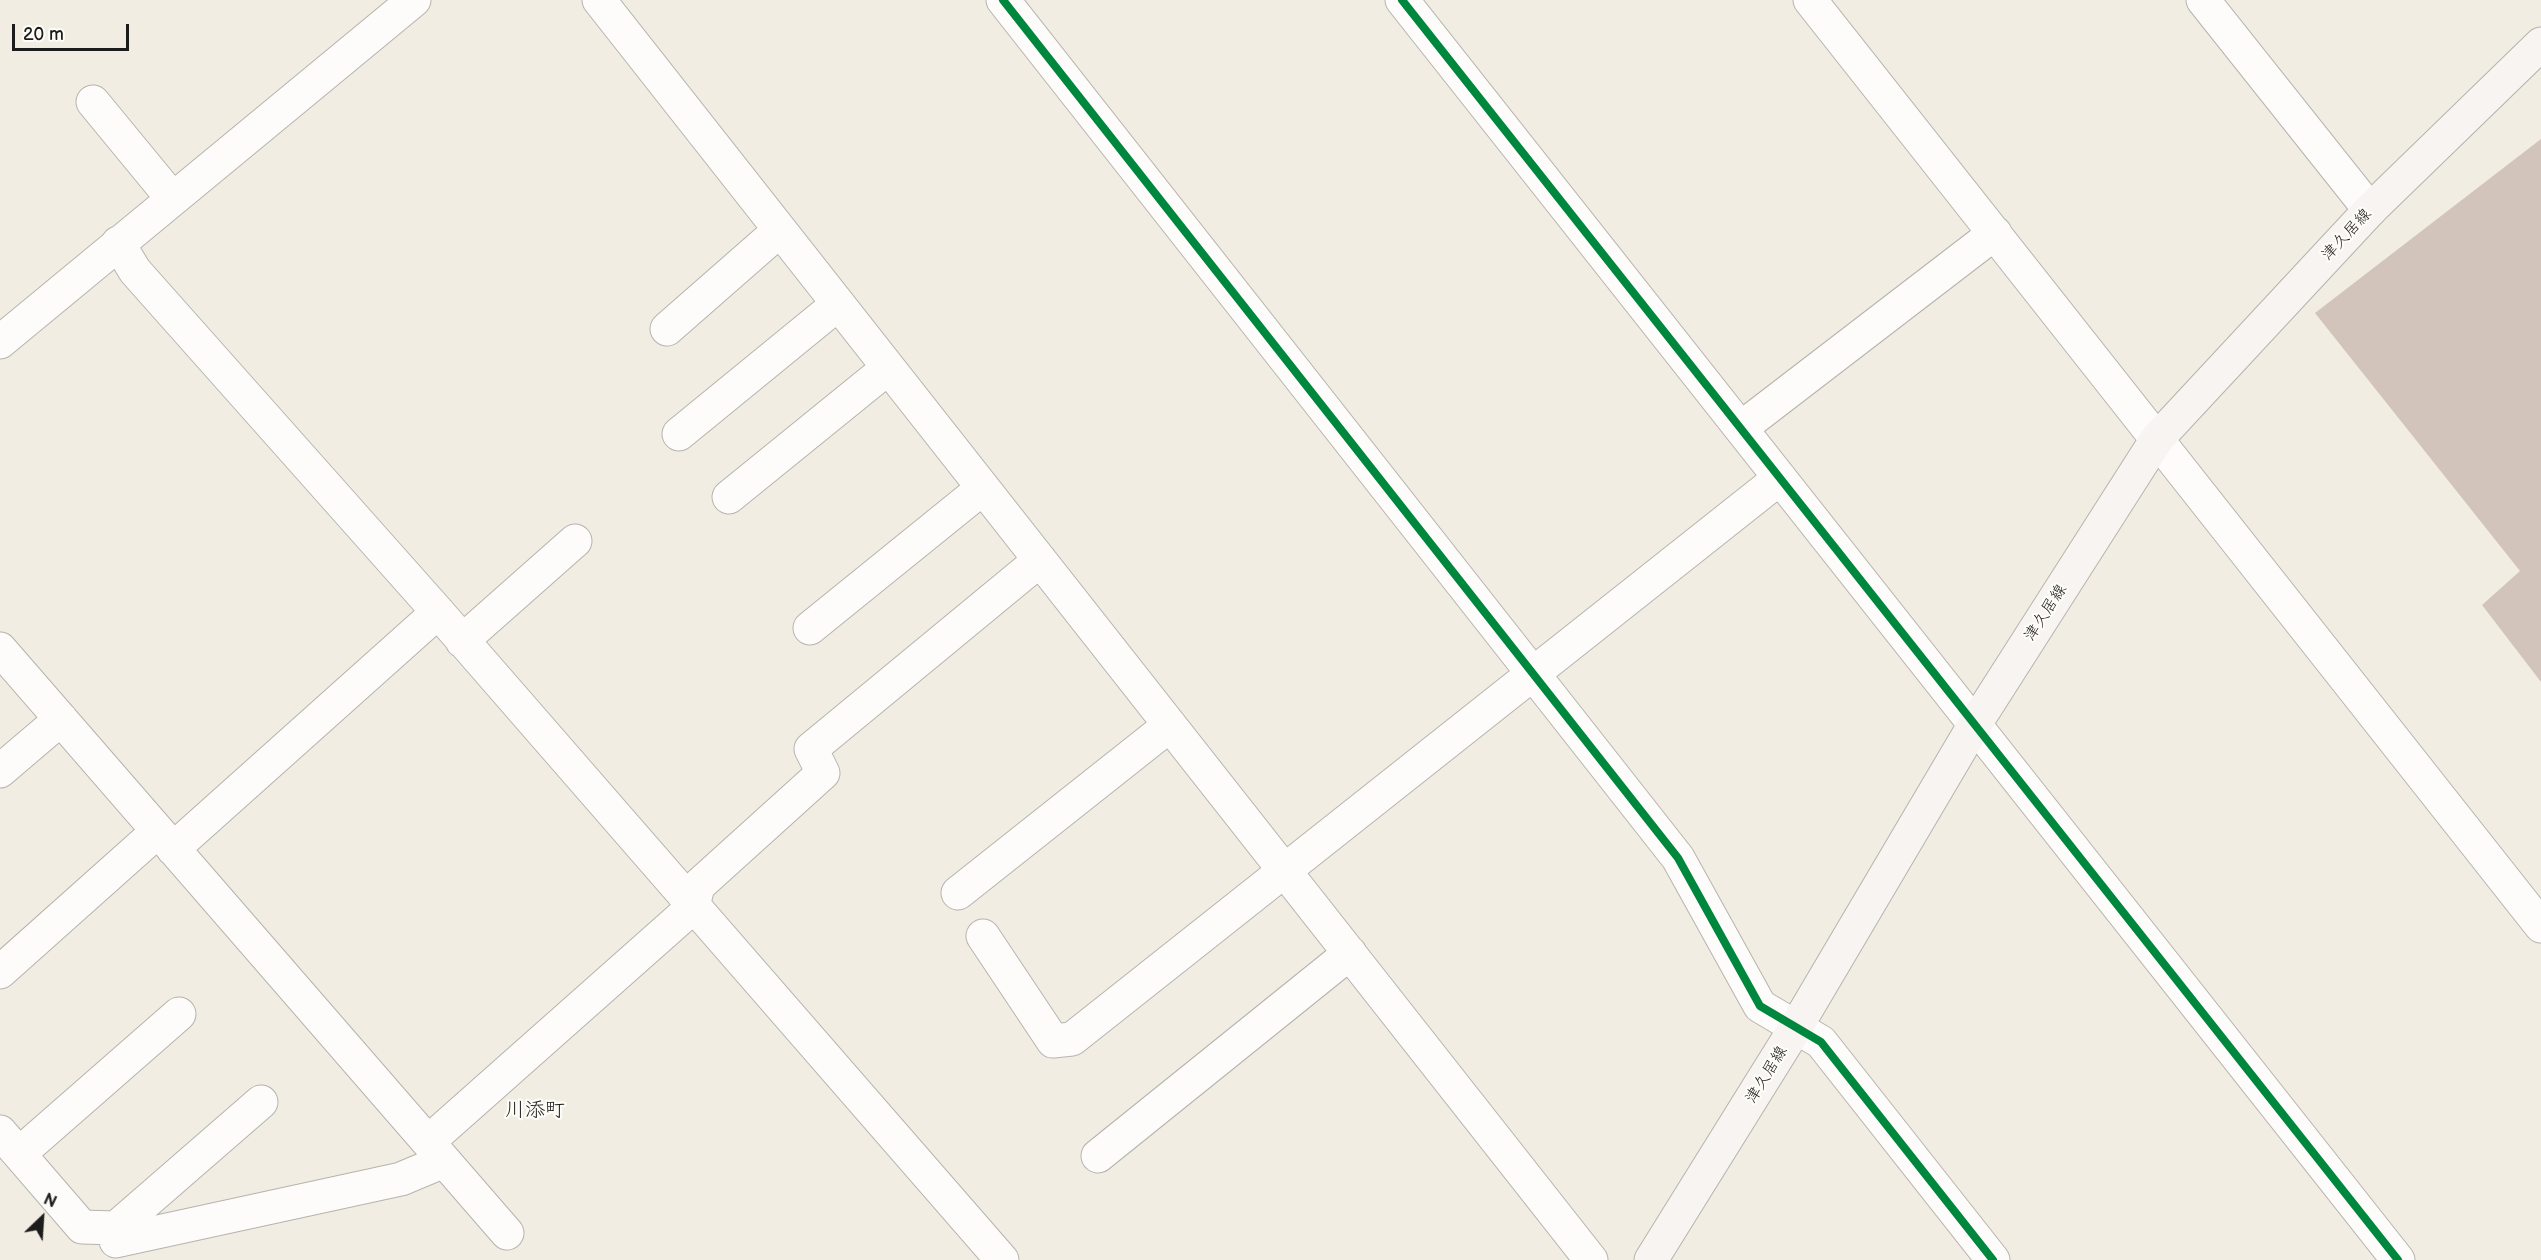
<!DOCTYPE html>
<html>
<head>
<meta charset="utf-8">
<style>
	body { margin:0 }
	#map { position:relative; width:2541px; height:1260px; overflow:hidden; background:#f2ede3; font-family:"Balsamiq Sans",sans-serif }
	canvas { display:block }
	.north { position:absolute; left:12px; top:1188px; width:60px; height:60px; -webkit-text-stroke:4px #fdfcf7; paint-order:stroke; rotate:25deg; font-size:16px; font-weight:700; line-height:24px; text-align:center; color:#1c1c1c }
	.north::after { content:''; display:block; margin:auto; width:21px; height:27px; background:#1c1c1c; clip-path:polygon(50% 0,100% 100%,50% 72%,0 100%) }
	.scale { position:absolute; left:12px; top:24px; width:117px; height:27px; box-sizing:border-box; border:3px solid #1c1c1c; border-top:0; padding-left:8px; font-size:18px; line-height:21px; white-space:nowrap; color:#1c1c1c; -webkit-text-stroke:4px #fdfcf7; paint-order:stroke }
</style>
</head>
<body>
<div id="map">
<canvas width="2541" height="1260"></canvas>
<div class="north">N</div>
<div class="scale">20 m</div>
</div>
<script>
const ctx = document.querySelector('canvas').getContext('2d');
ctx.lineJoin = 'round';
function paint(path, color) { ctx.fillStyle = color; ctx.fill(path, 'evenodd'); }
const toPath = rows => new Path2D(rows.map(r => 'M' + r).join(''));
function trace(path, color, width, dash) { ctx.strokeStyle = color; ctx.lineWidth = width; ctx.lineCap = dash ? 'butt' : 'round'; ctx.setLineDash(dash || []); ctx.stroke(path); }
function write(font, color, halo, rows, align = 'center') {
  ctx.font = font + ' "Balsamiq Sans","Klee One",sans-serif'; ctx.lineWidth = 4.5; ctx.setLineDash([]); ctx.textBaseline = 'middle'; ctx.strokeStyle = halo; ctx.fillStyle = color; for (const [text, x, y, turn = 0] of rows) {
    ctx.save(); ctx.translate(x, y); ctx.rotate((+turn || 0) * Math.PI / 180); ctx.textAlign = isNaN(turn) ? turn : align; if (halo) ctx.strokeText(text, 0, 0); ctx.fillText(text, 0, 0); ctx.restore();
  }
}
paint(toPath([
	[2541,139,2541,682,2482,605,2520,571,2315,313]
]), '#d2c4ba');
const minor = toPath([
	[599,0,1591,1260],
	[1003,0,1678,858,1760,1006,1821,1042,1993,1260],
	[1402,0,2398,1260],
	[1810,0,2541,926],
	[2203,0,2370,210],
	[93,102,172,198],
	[118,243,135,271,438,612,1002,1260],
	[667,329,780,230],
	[0,342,414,0],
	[1741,428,1995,233],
	[679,434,838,304],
	[729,497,888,368],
	[810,628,983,488],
	[462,641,575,541],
	[0,649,507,1233],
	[0,771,61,719],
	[173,849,438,612],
	[958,893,1170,725],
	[983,936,1053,1041,1072,1039,1780,478],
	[0,972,158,831],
	[0,1132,82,1227,116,1228,261,1102],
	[428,1142,693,907,698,886,823,773,811,749,1040,560],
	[19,1154,179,1014],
	[1098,1156,1350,953],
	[116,1228,116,1241,401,1179,444,1161]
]);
const secondary = toPath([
	[1651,1260,1796,1027,1975,724,2157,439,2370,210,2541,44]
]);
trace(minor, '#b6b3ad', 35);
trace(secondary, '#b6b3ad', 35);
trace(minor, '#fdfcfb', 33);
trace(secondary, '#f7f4f1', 33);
trace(toPath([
	[1003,0,1678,858,1760,1006,1821,1042,1993,1260],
	[1402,0,2398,1260]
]), '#00873e', 8);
write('16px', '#1c1c1c', '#fdfcf7', [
	["津久居線",2347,235,-47],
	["津久居線",2046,613,-57],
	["津久居線",1767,1075,-58]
]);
write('20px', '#1c1c1c', '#fdfcf7', [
	["川添町",535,1111]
]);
</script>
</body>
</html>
